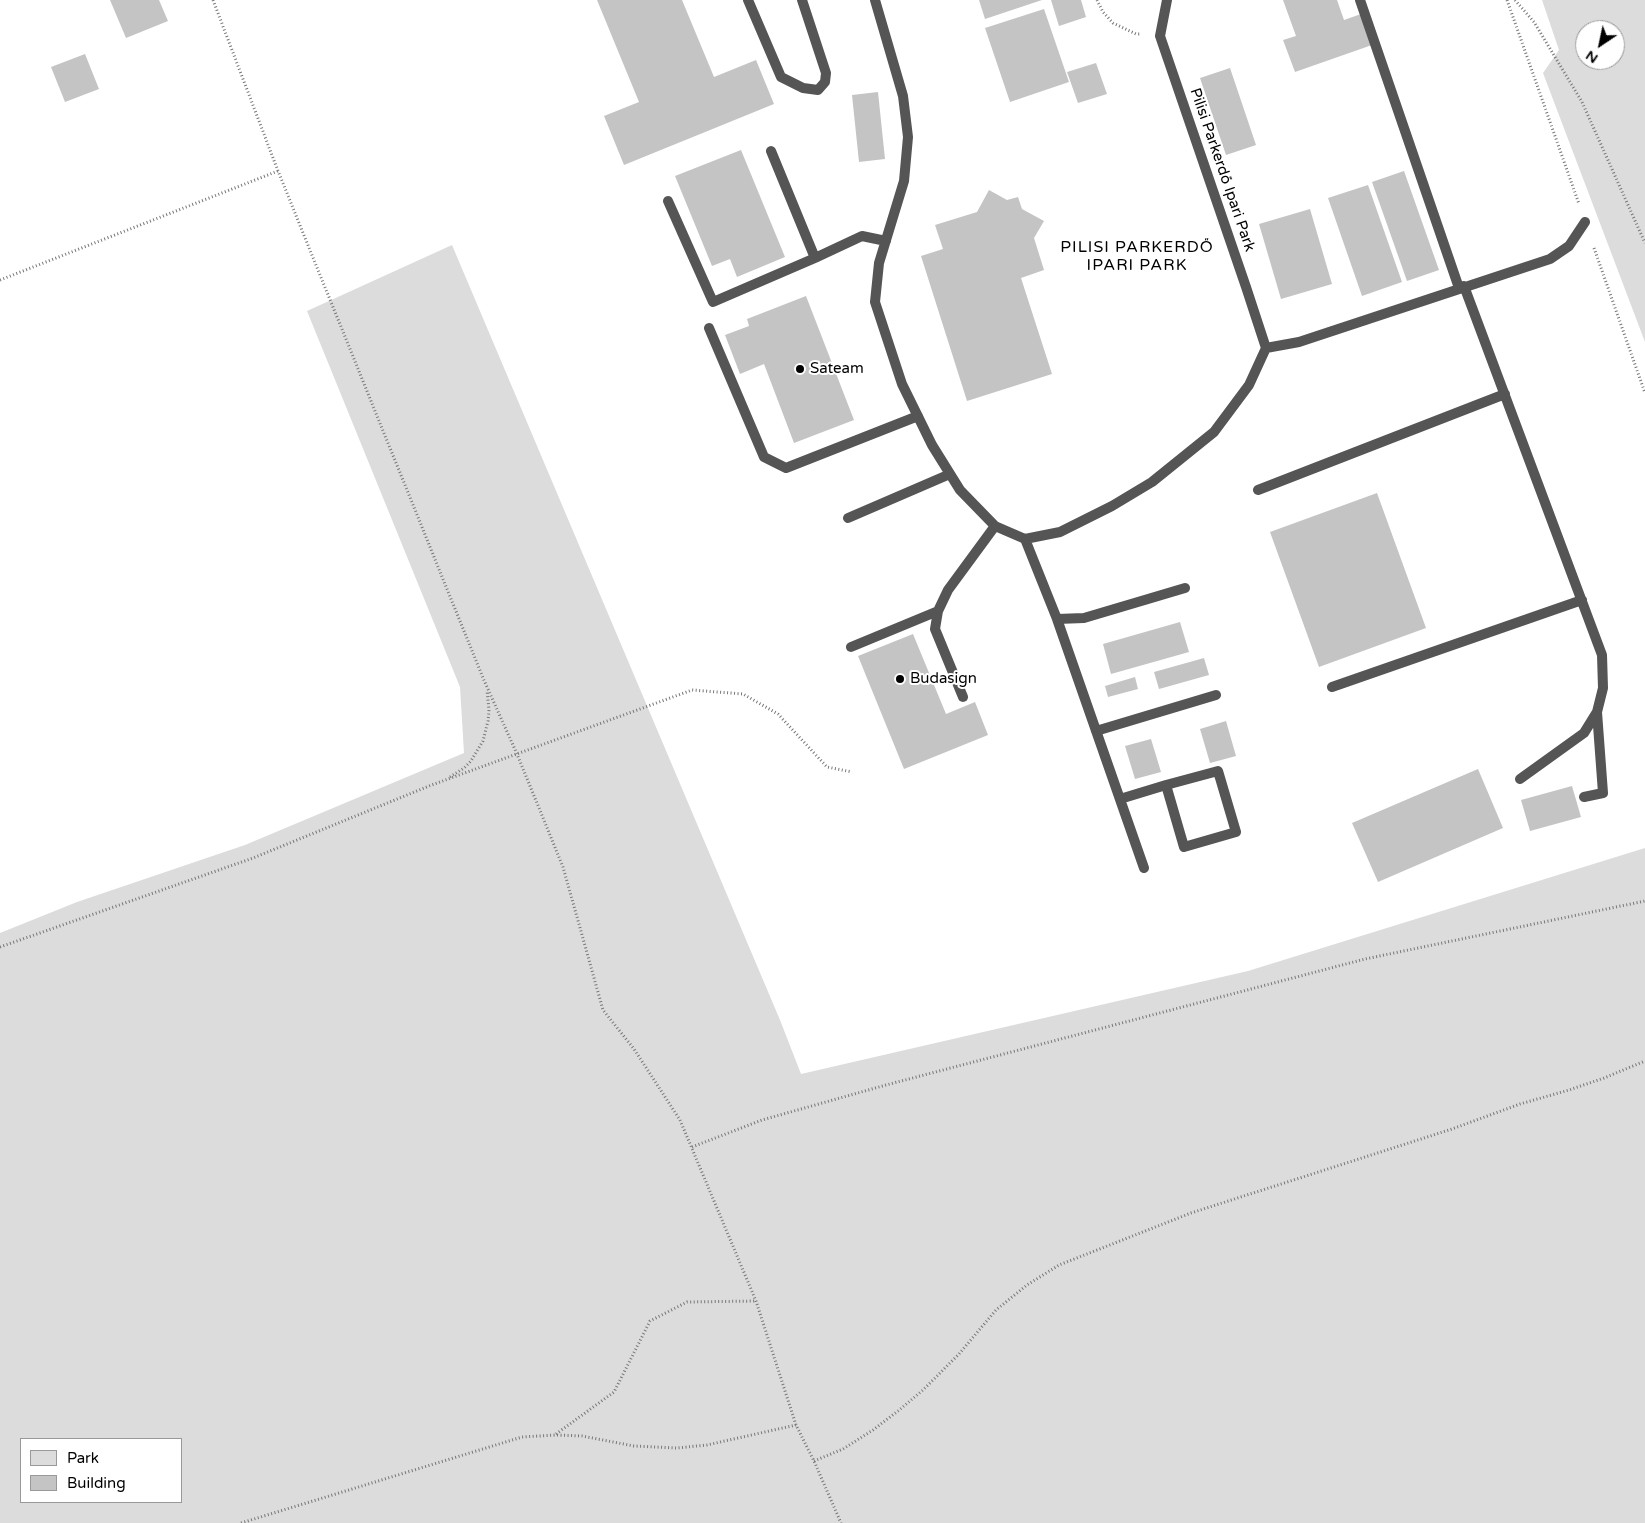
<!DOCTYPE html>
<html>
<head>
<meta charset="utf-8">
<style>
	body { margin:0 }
	#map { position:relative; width:1645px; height:1523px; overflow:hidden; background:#fff; font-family:"Varela Round",sans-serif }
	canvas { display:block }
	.legend { position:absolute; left:20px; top:1438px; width:162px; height:65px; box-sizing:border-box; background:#fff; border:1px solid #999; margin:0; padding:6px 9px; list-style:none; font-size:15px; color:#000 }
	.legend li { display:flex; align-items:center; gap:10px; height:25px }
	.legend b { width:25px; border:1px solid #999 }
	.north { position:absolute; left:1575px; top:20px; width:50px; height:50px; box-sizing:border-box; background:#fff; border:1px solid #999; border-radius:50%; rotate:214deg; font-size:14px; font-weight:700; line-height:20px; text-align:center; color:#000 }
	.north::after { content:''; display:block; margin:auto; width:18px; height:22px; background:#000; clip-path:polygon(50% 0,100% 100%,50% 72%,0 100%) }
</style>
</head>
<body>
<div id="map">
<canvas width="1645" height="1523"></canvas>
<ul class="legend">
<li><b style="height:14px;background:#dcdcdc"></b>Park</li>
<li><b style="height:14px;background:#c4c4c4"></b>Building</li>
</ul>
<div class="north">N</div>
</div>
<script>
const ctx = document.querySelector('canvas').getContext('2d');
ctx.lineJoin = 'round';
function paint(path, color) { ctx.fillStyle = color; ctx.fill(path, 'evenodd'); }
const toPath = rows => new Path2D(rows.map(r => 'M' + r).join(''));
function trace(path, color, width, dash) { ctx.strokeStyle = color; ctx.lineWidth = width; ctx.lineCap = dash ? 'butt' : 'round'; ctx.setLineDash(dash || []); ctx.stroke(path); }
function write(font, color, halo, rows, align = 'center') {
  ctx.font = font + ' "Varela Round",sans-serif'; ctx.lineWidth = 4; ctx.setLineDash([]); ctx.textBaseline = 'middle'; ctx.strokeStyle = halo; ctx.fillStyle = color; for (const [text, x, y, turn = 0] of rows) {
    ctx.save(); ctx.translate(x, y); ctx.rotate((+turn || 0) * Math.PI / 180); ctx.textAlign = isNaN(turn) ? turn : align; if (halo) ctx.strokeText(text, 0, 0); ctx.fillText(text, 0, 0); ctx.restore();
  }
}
paint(toPath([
	[1542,0,1645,0,1645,342,1543,73,1559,50],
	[1585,30,1615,30,1615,60,1585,60],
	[452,245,780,1020,801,1074,1248,971,1645,848,1645,1523,0,1523,0,933,77,902,245,845,464,753,460,687,307,311],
	[181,1439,181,1502,21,1502,21,1439]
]), '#dcdcdc');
paint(toPath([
	[110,0,159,0,168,21,126,38],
	[597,0,682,0,714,77,756,60,774,104,624,165,604,116,639,102],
	[979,0,1042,0,985,19],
	[1051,0,1081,0,1086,17,1059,26],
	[1283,0,1337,0,1344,20,1361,14,1372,45,1295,72,1283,40,1296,36],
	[1044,9,1069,82,1010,102,985,28],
	[85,54,99,89,65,102,51,67],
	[1096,63,1107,94,1078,103,1067,72],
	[1230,68,1256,145,1226,155,1200,78],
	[878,92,885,159,859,162,852,95],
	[741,150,785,257,737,277,730,259,712,266,675,176],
	[1404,171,1439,270,1407,281,1372,182],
	[1368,185,1402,282,1362,296,1328,198],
	[989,190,1007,200,1018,197,1022,209,1044,221,1034,238,1044,270,1021,278,1052,374,967,401,921,256,943,249,935,225,977,212],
	[1310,209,1332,284,1281,299,1259,224],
	[806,296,854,420,794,443,764,364,740,374,725,335,749,326,747,319],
	[1377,493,1426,628,1319,667,1270,532],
	[1180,622,1189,652,1111,674,1103,644],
	[913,634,946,714,975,702,988,735,904,769,858,656],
	[1204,658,1209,675,1159,689,1154,672],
	[1135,677,1138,689,1108,697,1105,686],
	[1226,721,1236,756,1210,763,1200,729],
	[1151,739,1161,772,1135,779,1125,746],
	[1478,769,1503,828,1378,882,1352,823],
	[1572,786,1581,817,1530,831,1521,800]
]), '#c4c4c4');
trace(toPath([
	[213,0,278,171,483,678,517,754,563,867,603,1010,634,1049,680,1120,756,1301,796,1425,814,1461,841,1523],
	[1097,0,1103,12,1113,23,1136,34,1140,34],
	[1507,0,1579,204],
	[1515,0,1534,22,1582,102,1645,243],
	[1594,248,1645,393],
	[0,280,278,171],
	[450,777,464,768,471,761,483,741,488,721,489,710,487,690],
	[0,947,253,858,429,786,692,690,743,694,778,714,827,767,852,772],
	[692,1147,762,1120,886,1085,1365,959,1645,901],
	[556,1434,614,1392,650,1321,687,1302,756,1301],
	[814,1461,843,1449,873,1430,898,1411,923,1390,959,1354,996,1310,1027,1285,1059,1265,1191,1213,1452,1129,1520,1104,1569,1090,1604,1078,1645,1061],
	[241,1523,522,1437,556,1435,582,1436,634,1446,677,1448,707,1445,796,1425]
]), '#777', 3, [1, 2.5]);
trace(toPath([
	[748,0,781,77,803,88,818,90,825,82,826,73,802,0],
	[875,0,903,96,908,137,904,181,879,263,875,302,902,384,932,445,960,490,995,526,1025,539,1060,532,1112,506,1152,482,1214,432,1249,385,1266,348,1246,287,1160,36,1167,0],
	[1360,0,1459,288],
	[771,151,815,258,862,236,886,241],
	[668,201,713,302,815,258],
	[1464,286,1602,655,1603,688,1597,712,1584,733,1520,779],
	[709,328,764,457,786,468,918,416],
	[1266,348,1299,342,1550,259,1569,246,1585,222],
	[1258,490,1505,394],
	[848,518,950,474],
	[1025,539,1057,619,1144,868],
	[1057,619,1084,618,1185,588],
	[851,647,938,611],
	[1332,687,1582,600],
	[963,697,935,629,938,611,948,590,995,526],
	[1096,731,1216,695],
	[1584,797,1603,793,1597,712],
	[1120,799,1166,785,1218,771,1236,832,1184,847,1166,785]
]), '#555', 10);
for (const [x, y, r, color] of [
	[800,369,5,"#000"],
	[900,679,5,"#000"]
]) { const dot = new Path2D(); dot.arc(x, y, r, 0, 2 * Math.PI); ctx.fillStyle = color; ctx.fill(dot); trace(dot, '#fff', 2); }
write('15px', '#000', '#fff', [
	["Pilisi Parkerdő Ipari Park",1222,170,71]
]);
write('15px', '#000', '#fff', [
	["Sateam",810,369],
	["Budasign",910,679]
], 'left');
ctx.letterSpacing = '1px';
write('16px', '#000', '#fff', [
	["PILISI PARKERDŐ",1137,248],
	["IPARI PARK",1137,266]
]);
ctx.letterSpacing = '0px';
</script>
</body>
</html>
